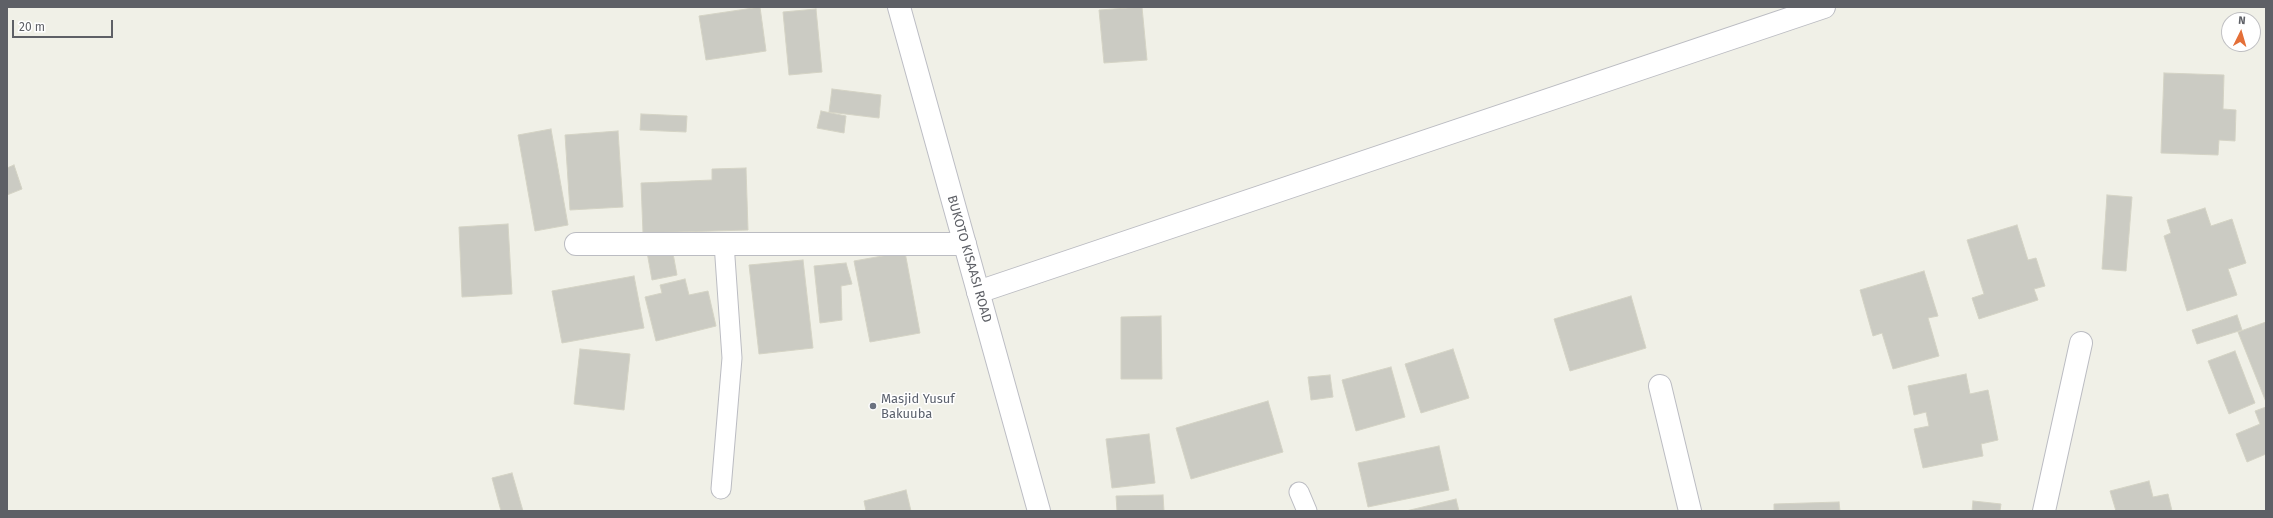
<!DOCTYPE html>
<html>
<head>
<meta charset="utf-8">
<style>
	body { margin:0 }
	#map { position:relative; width:2273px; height:518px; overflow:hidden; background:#f0f0e7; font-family:"Fira Sans",sans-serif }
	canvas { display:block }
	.frame { position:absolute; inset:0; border:8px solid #5e6066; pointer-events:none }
	.north { position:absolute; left:2221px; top:12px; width:40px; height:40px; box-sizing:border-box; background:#fff; border:1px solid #bfbfc2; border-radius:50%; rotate:5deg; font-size:11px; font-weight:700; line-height:16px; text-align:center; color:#5e6066 }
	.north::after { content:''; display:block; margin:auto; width:14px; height:18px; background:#e46f38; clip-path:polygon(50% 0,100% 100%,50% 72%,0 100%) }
	.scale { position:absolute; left:12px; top:20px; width:101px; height:18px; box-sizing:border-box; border:2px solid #5e6066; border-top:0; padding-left:5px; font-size:12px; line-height:14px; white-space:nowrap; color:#5e6066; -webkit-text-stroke:3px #fff; paint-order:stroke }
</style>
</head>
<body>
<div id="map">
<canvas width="2273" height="518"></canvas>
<div class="frame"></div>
<div class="north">N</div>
<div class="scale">20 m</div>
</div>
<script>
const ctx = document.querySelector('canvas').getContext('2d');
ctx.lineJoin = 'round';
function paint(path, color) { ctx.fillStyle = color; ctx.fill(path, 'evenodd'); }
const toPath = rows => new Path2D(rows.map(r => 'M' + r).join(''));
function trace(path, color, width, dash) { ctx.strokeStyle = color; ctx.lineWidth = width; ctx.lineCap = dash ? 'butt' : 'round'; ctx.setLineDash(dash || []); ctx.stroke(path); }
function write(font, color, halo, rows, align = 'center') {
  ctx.font = font + ' "Fira Sans",sans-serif'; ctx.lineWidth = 3; ctx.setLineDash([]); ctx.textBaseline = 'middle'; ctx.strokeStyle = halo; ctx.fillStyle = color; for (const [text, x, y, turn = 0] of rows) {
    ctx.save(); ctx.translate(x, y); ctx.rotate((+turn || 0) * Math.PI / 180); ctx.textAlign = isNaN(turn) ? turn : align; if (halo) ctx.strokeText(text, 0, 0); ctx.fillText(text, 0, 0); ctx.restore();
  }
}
const building = toPath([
	[760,7,766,51,706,60,699,16,760,7],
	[1142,7,1147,60,1104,63,1099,10,1142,7],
	[816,9,822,72,789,75,783,12,816,9],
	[2164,73,2224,75,2223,109,2236,110,2235,141,2219,140,2218,155,2161,153,2164,73],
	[832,89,881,95,879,118,829,112,832,89],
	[821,111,846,116,844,133,817,128,821,111],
	[641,114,687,116,686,132,640,130,641,114],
	[551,129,568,225,535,231,518,135,551,129],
	[618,131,623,207,570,210,565,135,618,131],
	[14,165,22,189,7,195,7,168,14,165],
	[746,168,748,230,643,233,641,183,712,180,712,169,746,168],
	[2107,195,2132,197,2126,271,2102,269,2107,195],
	[2205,208,2211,226,2232,219,2246,263,2228,269,2237,295,2187,311,2164,236,2171,233,2167,220,2205,208],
	[508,224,512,294,462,297,459,227,508,224],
	[2017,225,2028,260,2036,258,2045,286,2034,289,2038,300,1979,319,1972,298,1984,294,1967,240,2017,225],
	[672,248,677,275,652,280,647,252,672,248],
	[905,252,920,333,870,342,854,261,905,252],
	[803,260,813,348,759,354,749,265,803,260],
	[846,263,852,284,841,286,842,320,820,323,814,266,846,263],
	[1924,271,1938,316,1928,318,1939,356,1893,369,1882,333,1873,336,1860,290,1924,271],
	[634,276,644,328,562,343,552,291,634,276],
	[685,279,689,295,708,291,716,326,656,341,645,297,662,293,660,285,685,279],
	[1631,296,1646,348,1570,371,1554,319,1631,296],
	[2237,315,2242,330,2197,344,2192,330,2237,315],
	[1161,316,1162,379,1121,379,1121,317,1161,316],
	[2266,322,2266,402,2238,332,2266,322],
	[580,349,630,354,624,410,574,404,580,349],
	[1453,349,1469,398,1421,413,1405,364,1453,349],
	[2235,351,2255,403,2229,414,2208,361,2235,351],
	[1391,367,1405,417,1356,431,1342,380,1391,367],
	[1966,374,1970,394,1988,390,1998,440,1981,444,1983,456,1923,468,1914,429,1929,426,1926,412,1914,415,1908,386,1966,374],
	[1330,375,1333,397,1311,400,1308,377,1330,375],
	[1268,401,1283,452,1191,479,1176,428,1268,401],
	[2266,407,2266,454,2247,462,2236,434,2260,424,2255,411,2266,407],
	[1149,434,1155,483,1112,488,1106,439,1149,434],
	[1439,446,1449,490,1368,507,1358,463,1439,446],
	[512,473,523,511,501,511,492,478,512,473],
	[2149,481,2153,497,2168,494,2172,511,2116,511,2110,491,2149,481],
	[906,490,911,511,866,511,864,501,906,490],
	[1163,495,1164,511,1117,511,1116,496,1163,495],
	[1456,499,1459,511,1406,511,1456,499],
	[1973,501,2001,504,2000,511,1972,511,1973,501],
	[1839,502,1840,511,1774,511,1774,504,1839,502]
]);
paint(building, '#cbcbc3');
trace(building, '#d4d3c5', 1);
const lane = toPath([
	[721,489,732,358,724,243],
	[1299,492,1307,511]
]);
const street = toPath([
	[576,244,965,244],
	[978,292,1824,7],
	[1660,386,1690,511],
	[2044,511,2081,343]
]);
const secondary = toPath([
	[899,7,1039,511]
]);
trace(lane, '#bbbcc2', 21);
trace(street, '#bbbcc2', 24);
trace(secondary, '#bcbdc4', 24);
trace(toPath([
	[2265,7,2266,7]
]), '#9ec7b3', 2.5, [4, 2]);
trace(lane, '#fff', 19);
trace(street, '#fff', 22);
trace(secondary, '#fff', 22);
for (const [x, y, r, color] of [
	[873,406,4,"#6b7280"]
]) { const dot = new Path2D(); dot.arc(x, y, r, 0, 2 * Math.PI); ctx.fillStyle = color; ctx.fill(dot); trace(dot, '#fff', 1.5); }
write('13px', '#5e6066', '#fff', [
	["BUKOTO KISAASI ROAD",969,259,74]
]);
write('13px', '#5b616d', '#fff', [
	["Masjid Yusuf",881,399],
	["Bakuuba",881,414]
], 'left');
</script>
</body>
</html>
